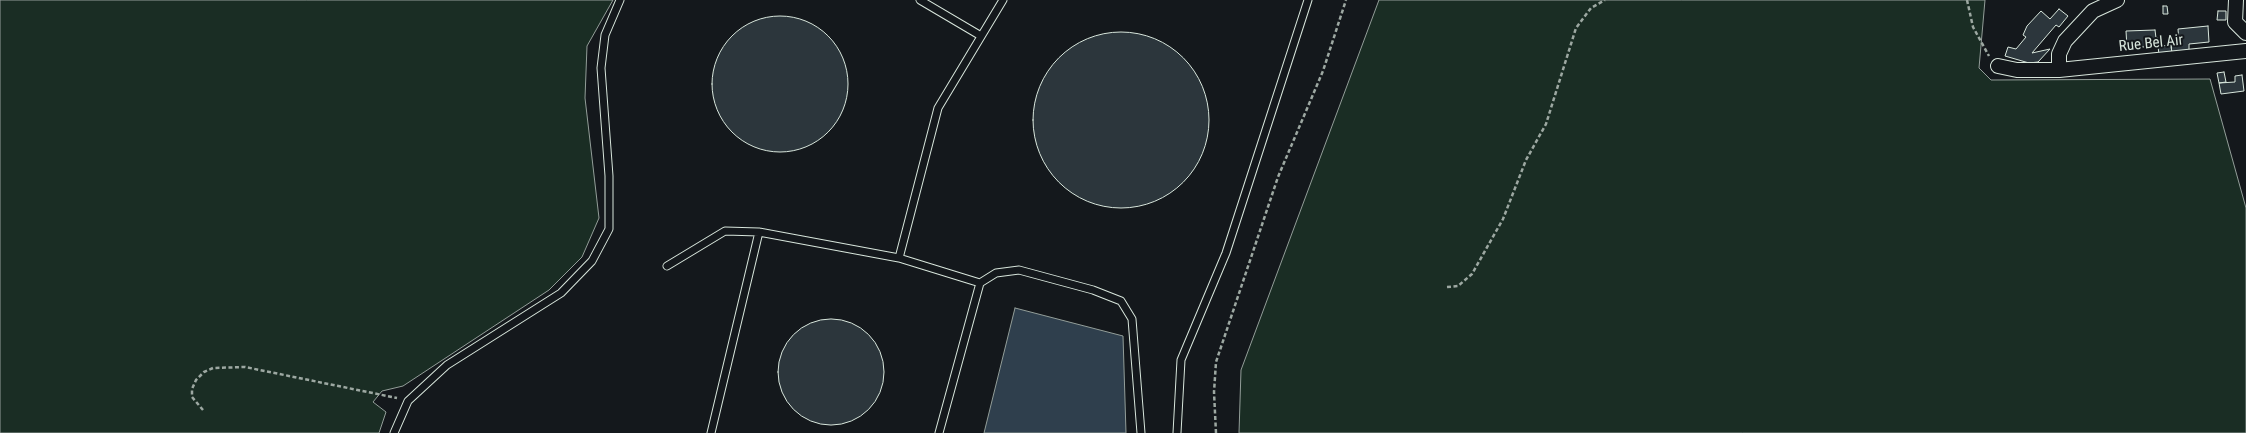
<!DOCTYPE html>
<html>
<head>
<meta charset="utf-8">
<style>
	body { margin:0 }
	canvas { display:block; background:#14181c }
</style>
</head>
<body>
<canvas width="2246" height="433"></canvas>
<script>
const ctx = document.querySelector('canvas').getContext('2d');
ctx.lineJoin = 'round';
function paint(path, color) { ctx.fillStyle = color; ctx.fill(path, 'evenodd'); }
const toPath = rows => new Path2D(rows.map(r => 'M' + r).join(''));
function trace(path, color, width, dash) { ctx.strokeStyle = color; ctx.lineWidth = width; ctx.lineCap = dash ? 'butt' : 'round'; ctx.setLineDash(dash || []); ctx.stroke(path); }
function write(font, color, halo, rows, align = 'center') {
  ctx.font = font + ' "Roboto Condensed",sans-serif'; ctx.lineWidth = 4; ctx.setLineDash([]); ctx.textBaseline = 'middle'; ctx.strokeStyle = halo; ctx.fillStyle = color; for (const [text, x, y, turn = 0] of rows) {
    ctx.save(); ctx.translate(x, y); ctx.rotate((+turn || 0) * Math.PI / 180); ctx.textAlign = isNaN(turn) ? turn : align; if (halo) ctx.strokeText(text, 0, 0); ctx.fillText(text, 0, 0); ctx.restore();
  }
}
const green = toPath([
	[0,0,613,0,587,46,585,98,599,218,582,257,549,290,403,386,382,391,373,402,386,412,379,433,0,433,0,0],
	[1379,0,1985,0,1979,68,1991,80,2210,79,2246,208,2246,433,1239,433,1241,370,1379,0]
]);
paint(green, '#1a2d24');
trace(green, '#939e99', 1);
const water = toPath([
	[1015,308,1123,336,1126,433,984,433,1015,308]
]);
paint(water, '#2f3f4d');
trace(water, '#939e99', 1);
const building = toPath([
	[2163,6,2167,6,2168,14,2163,14,2163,6],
	[2059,9,2068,16,2059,27,2056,25,2032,53,2050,49,2038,62,2029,63,2005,56,2008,47,2016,49,2026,37,2023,35,2027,26,2041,11,2050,19,2059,9],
	[2218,11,2226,11,2226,20,2217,20,2218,11],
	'712 84a68 68 0 1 1 136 0a68 68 0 1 1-136 0Z',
	[2208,26,2209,42,2189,44,2189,53,2172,54,2171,45,2179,44,2178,29,2208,26],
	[2155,30,2156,38,2161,38,2161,46,2171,45,2172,54,2159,55,2158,46,2127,48,2126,31,2155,30],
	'1033 120a88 88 0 1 1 176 0a88 88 0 1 1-176 0Z',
	[2224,72,2226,82,2219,83,2217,73,2224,72],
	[2242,75,2244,91,2221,94,2219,83,2235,82,2235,76,2242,75],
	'778 372a53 53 0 1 1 106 0a53 53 0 1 1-106 0Z'
]);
paint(building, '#2c363c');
trace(building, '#d8e6dc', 1);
const service = toPath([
	[920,0,981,36],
	[899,258,938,108,1003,0],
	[667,266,725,231,759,232,899,258,980,283,996,273,1019,270,1093,290,1121,301,1132,319,1141,433],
	[394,433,408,401,447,365,561,293,592,261,609,229,609,176,601,68,605,35,620,0],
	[711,433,759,232],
	[939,433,980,283],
	[1177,433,1181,360,1226,253,1308,0]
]);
const minor = toPath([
	[2236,0,2235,22,2246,33],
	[1998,66,2017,70,2059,70,2246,51],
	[2059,70,2059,54,2065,41,2093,11,2117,0]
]);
trace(service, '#d8e6dc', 9);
trace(minor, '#d8e6dc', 16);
trace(toPath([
	[1967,0,1973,27,1989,56],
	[1447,287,1458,286,1472,274,1503,219,1526,160,1546,124,1576,28,1591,8,1605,0],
	[203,410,192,397,192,389,196,380,204,372,213,368,245,367,397,398],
	[1216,433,1214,392,1216,362,1278,177,1323,71,1346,0]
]), '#9da8a2', 2.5, [4, 2.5]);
trace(service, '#14181c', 7);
trace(minor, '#14181c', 14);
write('15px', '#d8e6dc', '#14181c', [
	["Rue Bel Air",2151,44,-6]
]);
</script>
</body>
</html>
